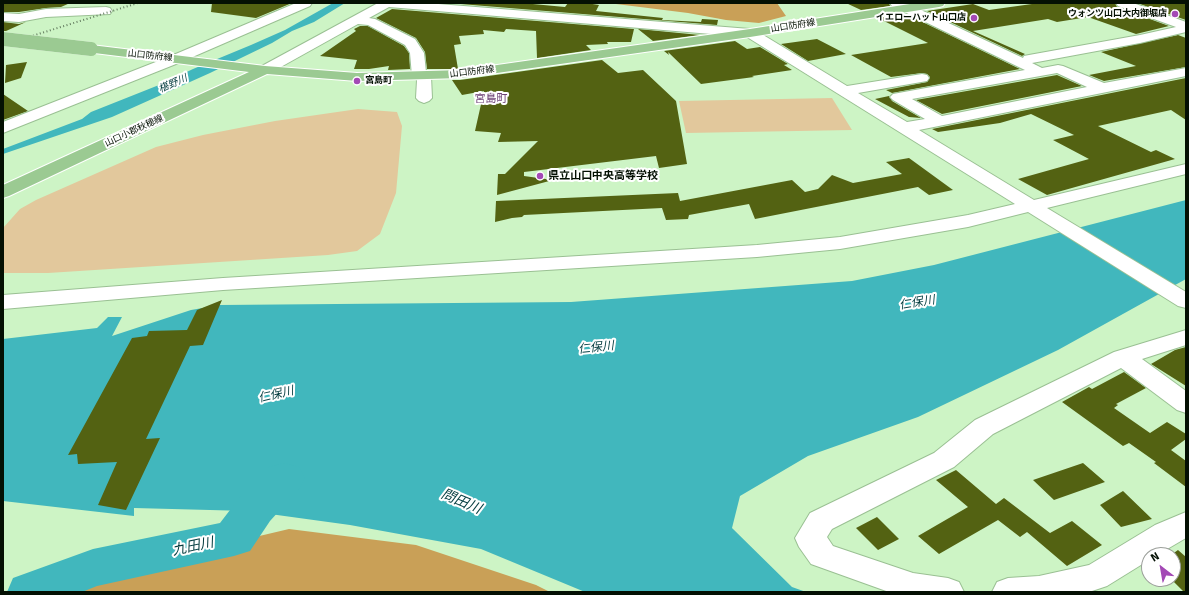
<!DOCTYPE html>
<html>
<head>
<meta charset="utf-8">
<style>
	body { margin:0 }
	#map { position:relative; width:1189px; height:595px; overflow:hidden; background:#cdf4c5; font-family:Signika,sans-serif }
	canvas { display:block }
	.frame { position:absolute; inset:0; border:4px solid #041003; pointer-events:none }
	.north { position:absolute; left:1141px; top:547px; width:40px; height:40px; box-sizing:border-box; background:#fff; border:1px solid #9b9f9a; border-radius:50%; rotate:329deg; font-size:11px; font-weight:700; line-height:16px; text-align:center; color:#041003 }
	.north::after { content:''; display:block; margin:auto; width:14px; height:18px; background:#a349b5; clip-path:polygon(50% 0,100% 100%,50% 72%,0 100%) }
</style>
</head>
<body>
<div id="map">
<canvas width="1189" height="595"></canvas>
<div class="frame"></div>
<div class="north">N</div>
</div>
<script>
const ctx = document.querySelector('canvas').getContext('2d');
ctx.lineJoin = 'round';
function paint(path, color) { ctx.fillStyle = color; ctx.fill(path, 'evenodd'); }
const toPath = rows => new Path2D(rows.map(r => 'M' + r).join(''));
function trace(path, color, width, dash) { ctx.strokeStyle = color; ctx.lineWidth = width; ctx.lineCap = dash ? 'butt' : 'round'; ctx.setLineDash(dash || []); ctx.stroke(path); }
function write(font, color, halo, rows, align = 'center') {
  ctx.font = font + ' Signika,"Noto Sans JP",sans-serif'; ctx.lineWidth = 4; ctx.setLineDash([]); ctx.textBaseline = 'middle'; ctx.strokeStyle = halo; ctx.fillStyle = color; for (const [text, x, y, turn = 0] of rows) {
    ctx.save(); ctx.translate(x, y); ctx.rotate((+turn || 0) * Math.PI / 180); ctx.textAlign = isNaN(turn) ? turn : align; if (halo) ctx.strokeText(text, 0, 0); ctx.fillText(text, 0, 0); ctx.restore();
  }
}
paint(toPath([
	[832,98,852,130,686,133,679,101],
	[358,109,397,112,402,126,396,193,380,234,357,251,328,255,48,273,3,273,3,228,20,209,36,200,156,147,203,135,275,121]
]), '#e2c89c');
paint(toPath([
	[608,3,777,3,786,16,759,23,726,20,688,13],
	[289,529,416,545,536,585,550,592,55,592,82,578]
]), '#c9a057');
paint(toPath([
	[333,3,345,3,314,22,292,31,272,43,210,73,112,117,3,154,3,149,82,119,91,112,159,85,193,69,251,45,285,30],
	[1186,200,1186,279,1058,350,918,417,808,456,740,496,732,528,792,587,806,592,585,592,481,549,350,525,248,511,134,508,134,516,3,501,3,339,97,328,108,317,122,317,112,336,191,310,220,305,571,302,852,281,934,265]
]), '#41b7bd');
paint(toPath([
	[284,463,299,467,305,478,299,489,270,521,250,551,234,556,97,586,82,592,7,592,13,578,93,549,220,523,240,497,269,467,284,463]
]), '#41b7bd');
paint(toPath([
	[3,3,70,3,61,7,46,8,19,12,3,12],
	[212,3,292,3,256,18,211,12],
	[448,3,522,3,565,7,568,3,586,3,599,5,596,11,663,18,662,20,701,22,702,19,718,20,717,25],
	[846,3,889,3,890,6,861,10],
	[1039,3,1115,3,1117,7,1169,26,1136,34,1088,17,1057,22,1048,19,973,31,1025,54,1022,56,927,11,973,4,989,10],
	[1137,3,1186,3,1186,20],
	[392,9,634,29,631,42,607,42,608,44,586,45,591,50,537,58,536,31,506,29,504,32,483,30,484,34,459,36,461,44,454,45,458,69,427,69,425,52,416,38,376,18],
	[906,14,1020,69,892,93,886,90,927,82,930,77,927,74,922,73,891,77,851,55,928,43,878,18],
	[3,22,19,24,26,22,6,31,3,31],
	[360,26,368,26,404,46,409,53,410,69,388,70,389,66,369,69,354,69,357,60,320,56,356,31,354,29],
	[638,29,700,35,653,41],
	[1178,35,1186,38,1186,67,1104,81,1089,75,1136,66,1101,52],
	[817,39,846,54,808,61,781,44],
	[735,41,747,49,760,47,788,64,784,65,792,70,752,76,754,77,701,84,668,52,669,55,664,51],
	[602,60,618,73,643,70,676,101,687,164,659,168,656,156,524,172,524,176,553,180,497,195,498,174,505,174,538,141,498,142,501,133,475,131,484,91,462,95,452,80,460,80],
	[27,62,21,78,5,83,6,65],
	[1057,75,1082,86,942,114,916,100],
	[1186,78,1186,120,1171,110,1098,126,1151,152,1156,150,1175,159,1047,195,1018,179,1089,159,1053,140,1074,135,1031,114,1000,123,938,132,932,129],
	[3,94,28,111,3,120],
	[889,96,892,101,921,118,909,117,875,99],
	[909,158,953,190,929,195,918,187,755,219,749,204,689,215,688,219,666,220,662,208,524,215,522,217,512,218,495,222,496,201,678,193,680,201,792,180,805,192,818,189,832,175,853,183,902,174,886,162],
	[222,300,203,345,190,346,146,439,160,438,126,510,98,505,117,462,78,464,77,454,68,455,132,338,147,336,149,331,187,330,197,310],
	[1186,347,1186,386,1151,364,1175,350],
	[1124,372,1146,388,1116,404,1118,405,1114,408,1150,433,1167,422,1186,434,1186,439,1171,450,1186,461,1186,487,1154,463,1156,462,1129,443,1123,446,1062,402,1089,387,1092,389],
	[1083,463,1105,482,1054,500,1033,480],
	[956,470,996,504,1004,498,1050,533,1072,521,1102,545,1067,566,1027,532,1020,537,998,520,939,554,918,536,968,507,936,480],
	[1123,491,1152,519,1121,527,1100,505],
	[877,517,899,539,878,550,856,528],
	[1178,550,1186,557,1186,592,1184,592,1171,579,1173,579,1173,555,1171,555]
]), '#536212');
const minor = toPath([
	[296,3,312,3,310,6,181,62,3,133,3,122,171,56,296,3],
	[378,3,426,3,750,29,755,30,847,86,922,74,927,75,929,78,927,81,858,93,907,122,925,119,893,100,890,97,893,94,1025,70,892,6,890,3,906,3,1023,58,1024,56,1029,55,1140,35,1176,27,1118,6,1116,3,1133,3,1186,22,1186,32,1140,43,1032,63,1042,68,1058,65,1063,66,1104,83,1186,68,1186,76,919,130,1034,200,1186,164,1186,174,1047,208,1186,292,1186,308,1178,306,1028,212,968,227,840,249,757,257,223,290,3,309,3,295,223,278,757,245,840,237,968,215,1015,204,747,37,389,7,369,18,375,19,415,39,424,53,426,72,429,73,431,76,432,98,429,101,424,103,419,101,416,98,417,80,412,76,410,53,405,45,368,25,358,24,270,73,265,74,260,73,258,70,260,67,378,3],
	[1057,73,1087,87,942,116,912,99,1057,73],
	[106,7,110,8,112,11,110,14,46,17,19,22,3,21,3,13,19,14,46,9,106,7],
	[1186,330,1186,345,1142,359,1186,391,1186,413,1177,410,1121,368,993,434,954,467,832,529,827,537,833,546,913,573,948,578,959,582,964,592,889,592,811,564,799,547,795,538,810,513,934,453,975,420,1114,352,1186,330],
	[1186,512,1186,538,1157,555,1149,555,1149,560,1107,586,1089,592,992,592,997,582,1008,578,1039,576,1089,565,1155,525,1186,512]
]);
const major = toPath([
	[916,3,945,3,943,6,939,7,750,37,462,78,357,81,267,74,9,196,3,198,3,185,249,72,86,52,84,49,86,46,91,45,265,66,357,73,462,70,750,29,916,3]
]);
trace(minor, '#9ac093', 2);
trace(major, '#fff', 2);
paint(minor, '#fff');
paint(major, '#9bca92');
trace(toPath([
	[3,45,138,3]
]), '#657e61', 2, [1, 2.5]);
const majorBridge = toPath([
	[3,39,91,49]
]);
trace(majorBridge, '#fff', 14, []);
trace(majorBridge, '#9bca92', 14);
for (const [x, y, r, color] of [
	[1175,14,4,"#a349b5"],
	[974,18,4,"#a349b5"],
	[357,81,4,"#a349b5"],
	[540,176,4,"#a349b5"]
]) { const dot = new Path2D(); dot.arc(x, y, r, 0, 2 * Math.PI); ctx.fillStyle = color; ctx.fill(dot); trace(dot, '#fff', 1.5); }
write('bold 9px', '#041003', '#fff', [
	["ウォンツ山口大内御堀店",1167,14],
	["イエローハット山口店",966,18],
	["宮島町",365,81,"left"]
], 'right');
write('9px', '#041003', '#fff', [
	["山口防府線",793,26,-9],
	["山口防府線",150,56,6],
	["山口防府線",472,72,-7],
	["山口小郡秋穂線",134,131,-25]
]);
write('italic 10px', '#043c3f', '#fff', [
	["椹野川",173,84,-24]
]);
write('11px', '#6d4177', '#fff', [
	["宮島町",491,99]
]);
write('bold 11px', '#041003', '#fff', [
	["県立山口中央高等学校",548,176]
], 'left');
write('italic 12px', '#043c3f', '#fff', [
	["仁保川",917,303,-9],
	["仁保川",596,348,-6],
	["仁保川",276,395,-13]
]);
write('italic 14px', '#043c3f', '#fff', [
	["問田川",461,502,23],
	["九田川",193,547,-12]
]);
</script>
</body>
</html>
